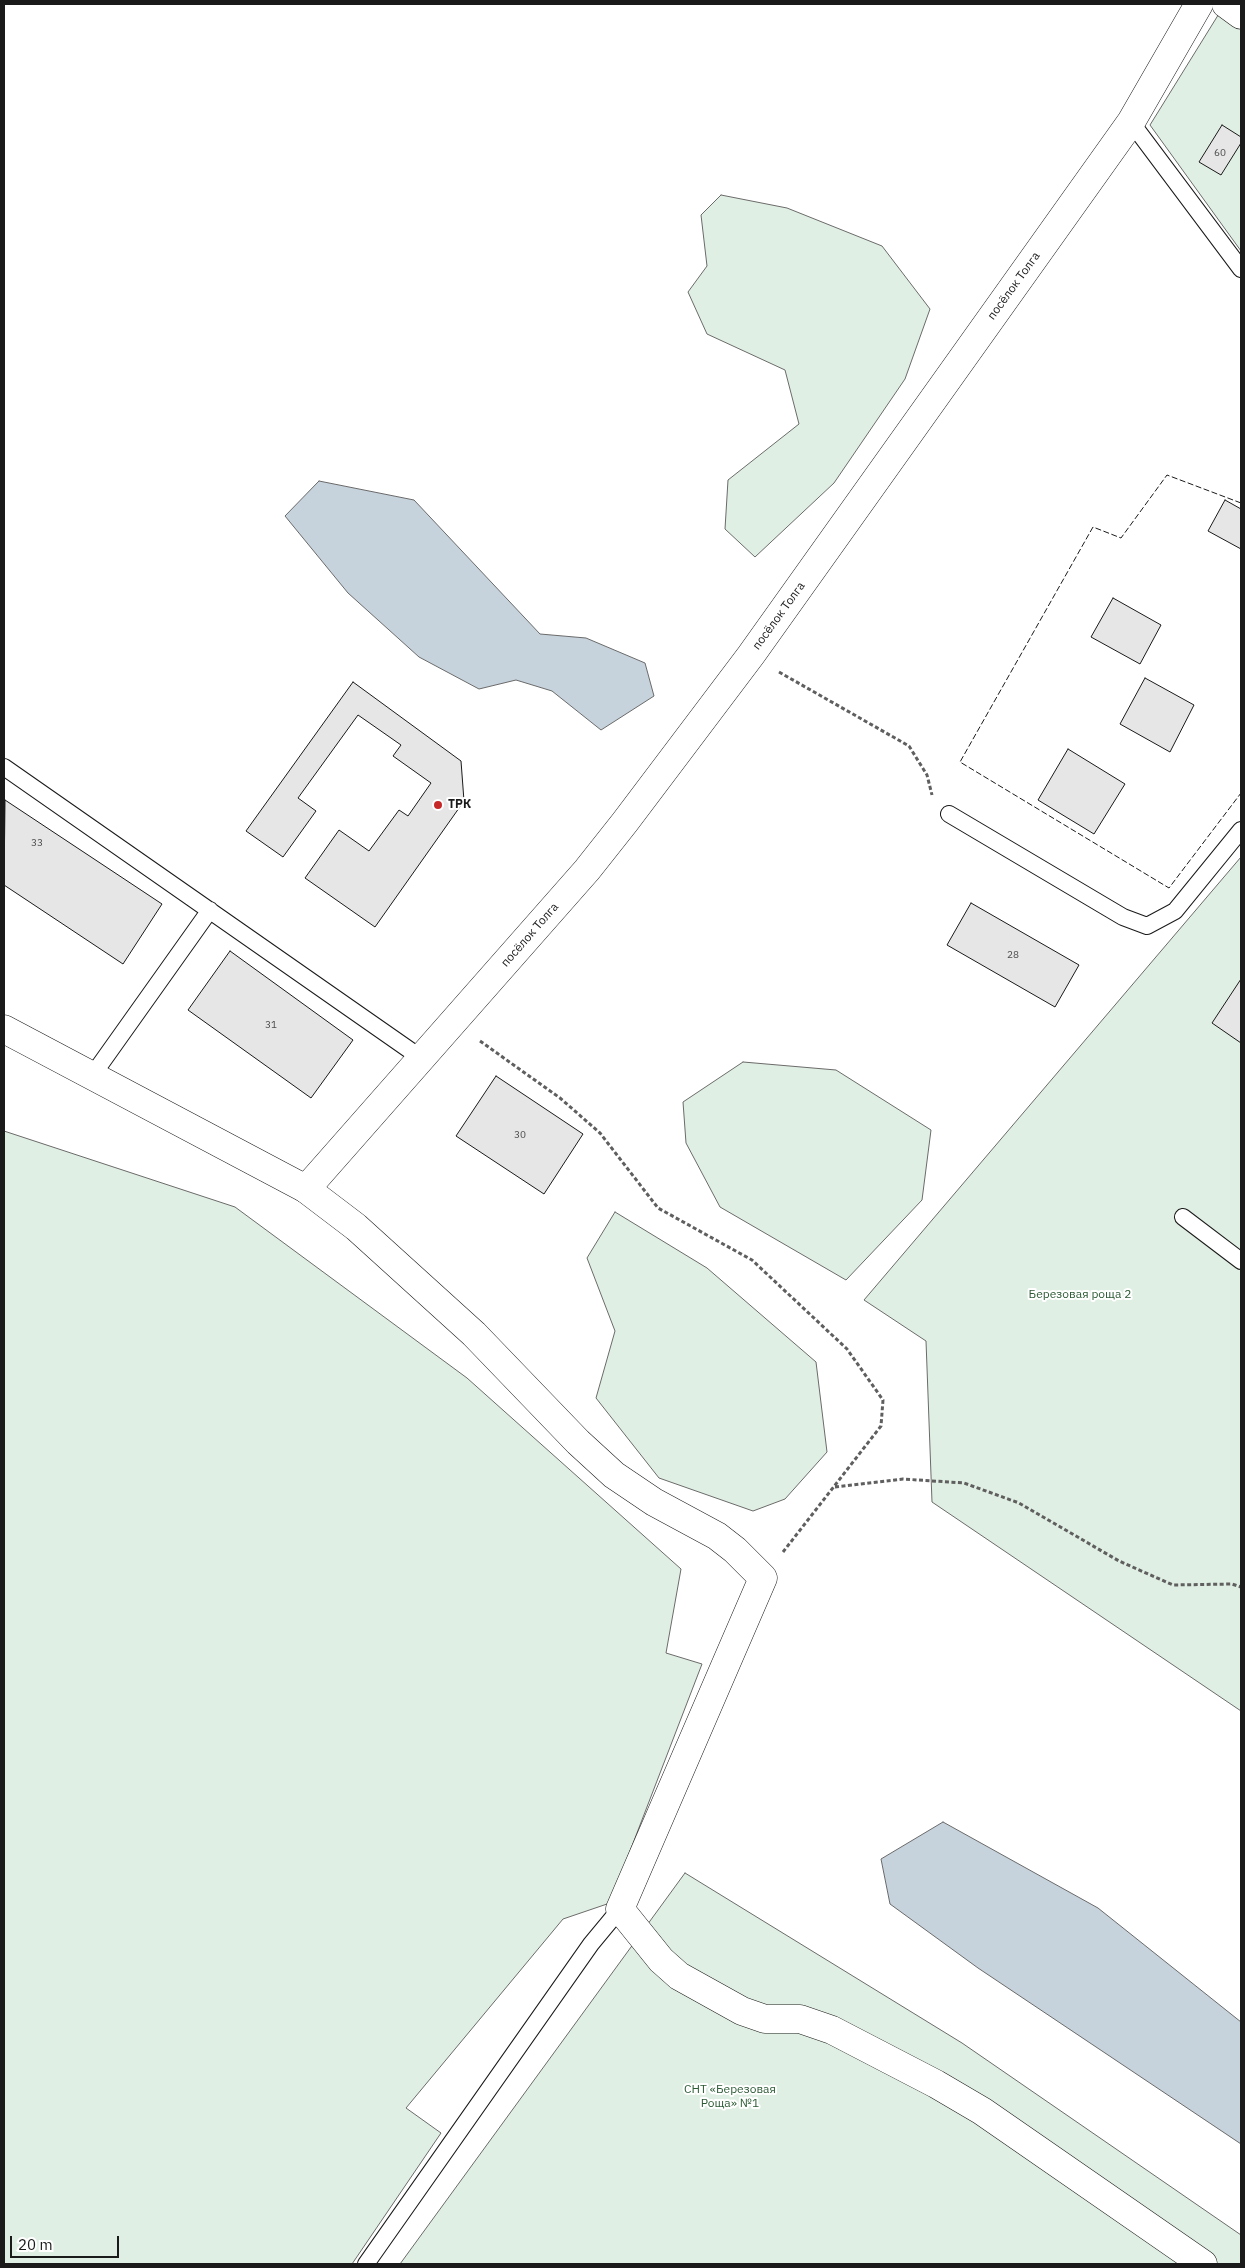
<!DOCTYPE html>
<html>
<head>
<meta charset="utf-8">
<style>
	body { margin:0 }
	#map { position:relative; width:1245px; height:2268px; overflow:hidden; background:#fff; font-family:"IBM Plex Sans",sans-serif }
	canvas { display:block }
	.frame { position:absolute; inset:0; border:5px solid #1a1a1a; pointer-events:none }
	.scale { position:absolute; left:10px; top:2236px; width:109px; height:22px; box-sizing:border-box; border:2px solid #1a1a1a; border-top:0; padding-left:6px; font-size:15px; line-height:18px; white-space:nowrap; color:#1a1a1a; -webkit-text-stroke:4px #fff; paint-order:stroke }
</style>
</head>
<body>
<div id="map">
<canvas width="1245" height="2268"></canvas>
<div class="frame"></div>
<div class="scale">20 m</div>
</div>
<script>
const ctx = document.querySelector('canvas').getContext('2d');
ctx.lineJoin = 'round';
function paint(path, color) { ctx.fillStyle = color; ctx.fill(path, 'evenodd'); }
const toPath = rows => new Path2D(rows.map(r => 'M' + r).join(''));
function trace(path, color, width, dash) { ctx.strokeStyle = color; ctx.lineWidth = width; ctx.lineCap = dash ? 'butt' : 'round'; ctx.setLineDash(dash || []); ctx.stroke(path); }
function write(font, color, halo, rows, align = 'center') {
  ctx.font = font + ' "IBM Plex Sans",sans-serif'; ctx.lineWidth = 4; ctx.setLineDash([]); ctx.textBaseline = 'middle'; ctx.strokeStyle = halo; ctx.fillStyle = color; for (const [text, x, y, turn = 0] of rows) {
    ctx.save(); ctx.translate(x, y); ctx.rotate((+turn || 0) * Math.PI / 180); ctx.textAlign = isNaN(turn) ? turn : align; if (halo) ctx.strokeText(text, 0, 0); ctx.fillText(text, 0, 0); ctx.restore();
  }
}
const green = toPath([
	[1225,4,1241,4,1241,251,1150,125,1225,4],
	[721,195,787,208,882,246,930,309,905,379,834,483,755,557,725,529,728,480,799,424,785,370,707,334,688,292,707,266,701,215,721,195],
	[1241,857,1241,1711,932,1502,926,1341,864,1300,1241,857],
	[743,1062,836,1070,931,1130,922,1200,846,1280,720,1207,686,1143,683,1102,743,1062],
	[4,1131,235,1207,467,1378,681,1569,666,1653,702,1664,610,1903,563,1919,406,2108,441,2133,352,2264,4,2264,4,1131],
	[615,1212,707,1268,816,1362,827,1452,785,1499,753,1511,659,1478,596,1398,615,1331,587,1258,615,1212],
	[685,1873,962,2043,1241,2235,1241,2264,400,2264,685,1873]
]);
paint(green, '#e0efe3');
trace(green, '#6a6a6a', 1);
const water = toPath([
	[319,481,414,500,540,634,586,638,645,663,654,696,601,730,552,691,516,680,479,689,419,657,348,593,285,516,319,481],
	[943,1822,1098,1908,1241,2022,1241,2144,978,1968,890,1904,881,1859,943,1822]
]);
paint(water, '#c6d2dc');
trace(water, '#6a6a6a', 1);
const building = toPath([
	[1222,125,1241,137,1241,143,1221,175,1199,162,1222,125],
	[1225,500,1241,509,1241,549,1208,531,1225,500],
	[1113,598,1161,625,1140,664,1091,637,1113,598],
	[1145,678,1194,705,1170,752,1120,724,1145,678],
	[353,682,461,761,464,801,375,927,305,878,339,830,369,851,399,810,408,816,431,783,393,756,401,745,358,715,298,798,316,811,283,857,246,831,353,682],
	[1068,749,1125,784,1094,834,1038,800,1068,749],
	[5,800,162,904,123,964,4,885,5,800],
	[971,903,1079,965,1055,1007,947,945,971,903],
	[230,951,353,1040,311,1098,188,1010,230,951],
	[1241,979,1241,1043,1212,1023,1241,979],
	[496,1076,583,1134,544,1194,456,1136,496,1076]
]);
paint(building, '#e6e6e6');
trace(building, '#1a1a1a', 1);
const lane = toPath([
	[1131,122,1241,269],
	[4,767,421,1058],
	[949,814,1123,917,1147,926,1175,911,1241,830],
	[92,1076,210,910],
	[1183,1217,1241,1261],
	[366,2264,591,1944,620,1909]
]);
const street = toPath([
	[1226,4,1241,15],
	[306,1189,356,1227,474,1334,578,1442,614,1475,654,1502,717,1536,735,1550,763,1578,620,1909,661,1960,679,1976,742,2011,765,2019,800,2019,832,2030,936,2084,982,2111,1203,2264]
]);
const secondary = toPath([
	[4,1029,306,1189,587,870,625,822,751,655,1131,122,1199,4]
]);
trace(lane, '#1a1a1a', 18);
trace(street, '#1a1a1a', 29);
trace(secondary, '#1a1a1a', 29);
trace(toPath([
	[779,672,909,746,927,775,932,795],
	[480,1041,560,1098,600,1133,658,1208,752,1260,847,1349,883,1400,881,1426,783,1552],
	[835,1487,903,1479,964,1483,1019,1503,1119,1561,1173,1585,1232,1584,1241,1587]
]), '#5f5f5f', 3, [4, 2.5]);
trace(lane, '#fff', 16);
trace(street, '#fff', 28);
trace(secondary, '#fff', 28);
trace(toPath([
	[1241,503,1167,475,1121,538,1093,527,960,762,1169,888,1241,793]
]), '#1a1a1a', 1, [6, 2.5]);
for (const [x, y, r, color] of [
	[438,805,5,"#c62828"]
]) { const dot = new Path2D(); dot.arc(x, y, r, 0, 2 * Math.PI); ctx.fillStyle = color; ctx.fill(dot); trace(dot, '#fff', 2); }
write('10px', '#4d4d4d', null, [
	["60",1220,153],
	["33",37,843],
	["28",1013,955],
	["31",271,1025],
	["30",520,1135]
]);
write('12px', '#1a1a1a', '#fff', [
	["посёлок Толга",1014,286,-54],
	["посёлок Толга",779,616,-54],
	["посёлок Толга",530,935,-49]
]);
write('bold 12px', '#1a1a1a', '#fff', [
	["ТРК",448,805]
], 'left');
write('12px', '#2b5a34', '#fff', [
	["Березовая роща 2",1080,1295],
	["СНТ «Березовая",730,2090],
	["Роща» №1",730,2104]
]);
</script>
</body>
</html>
